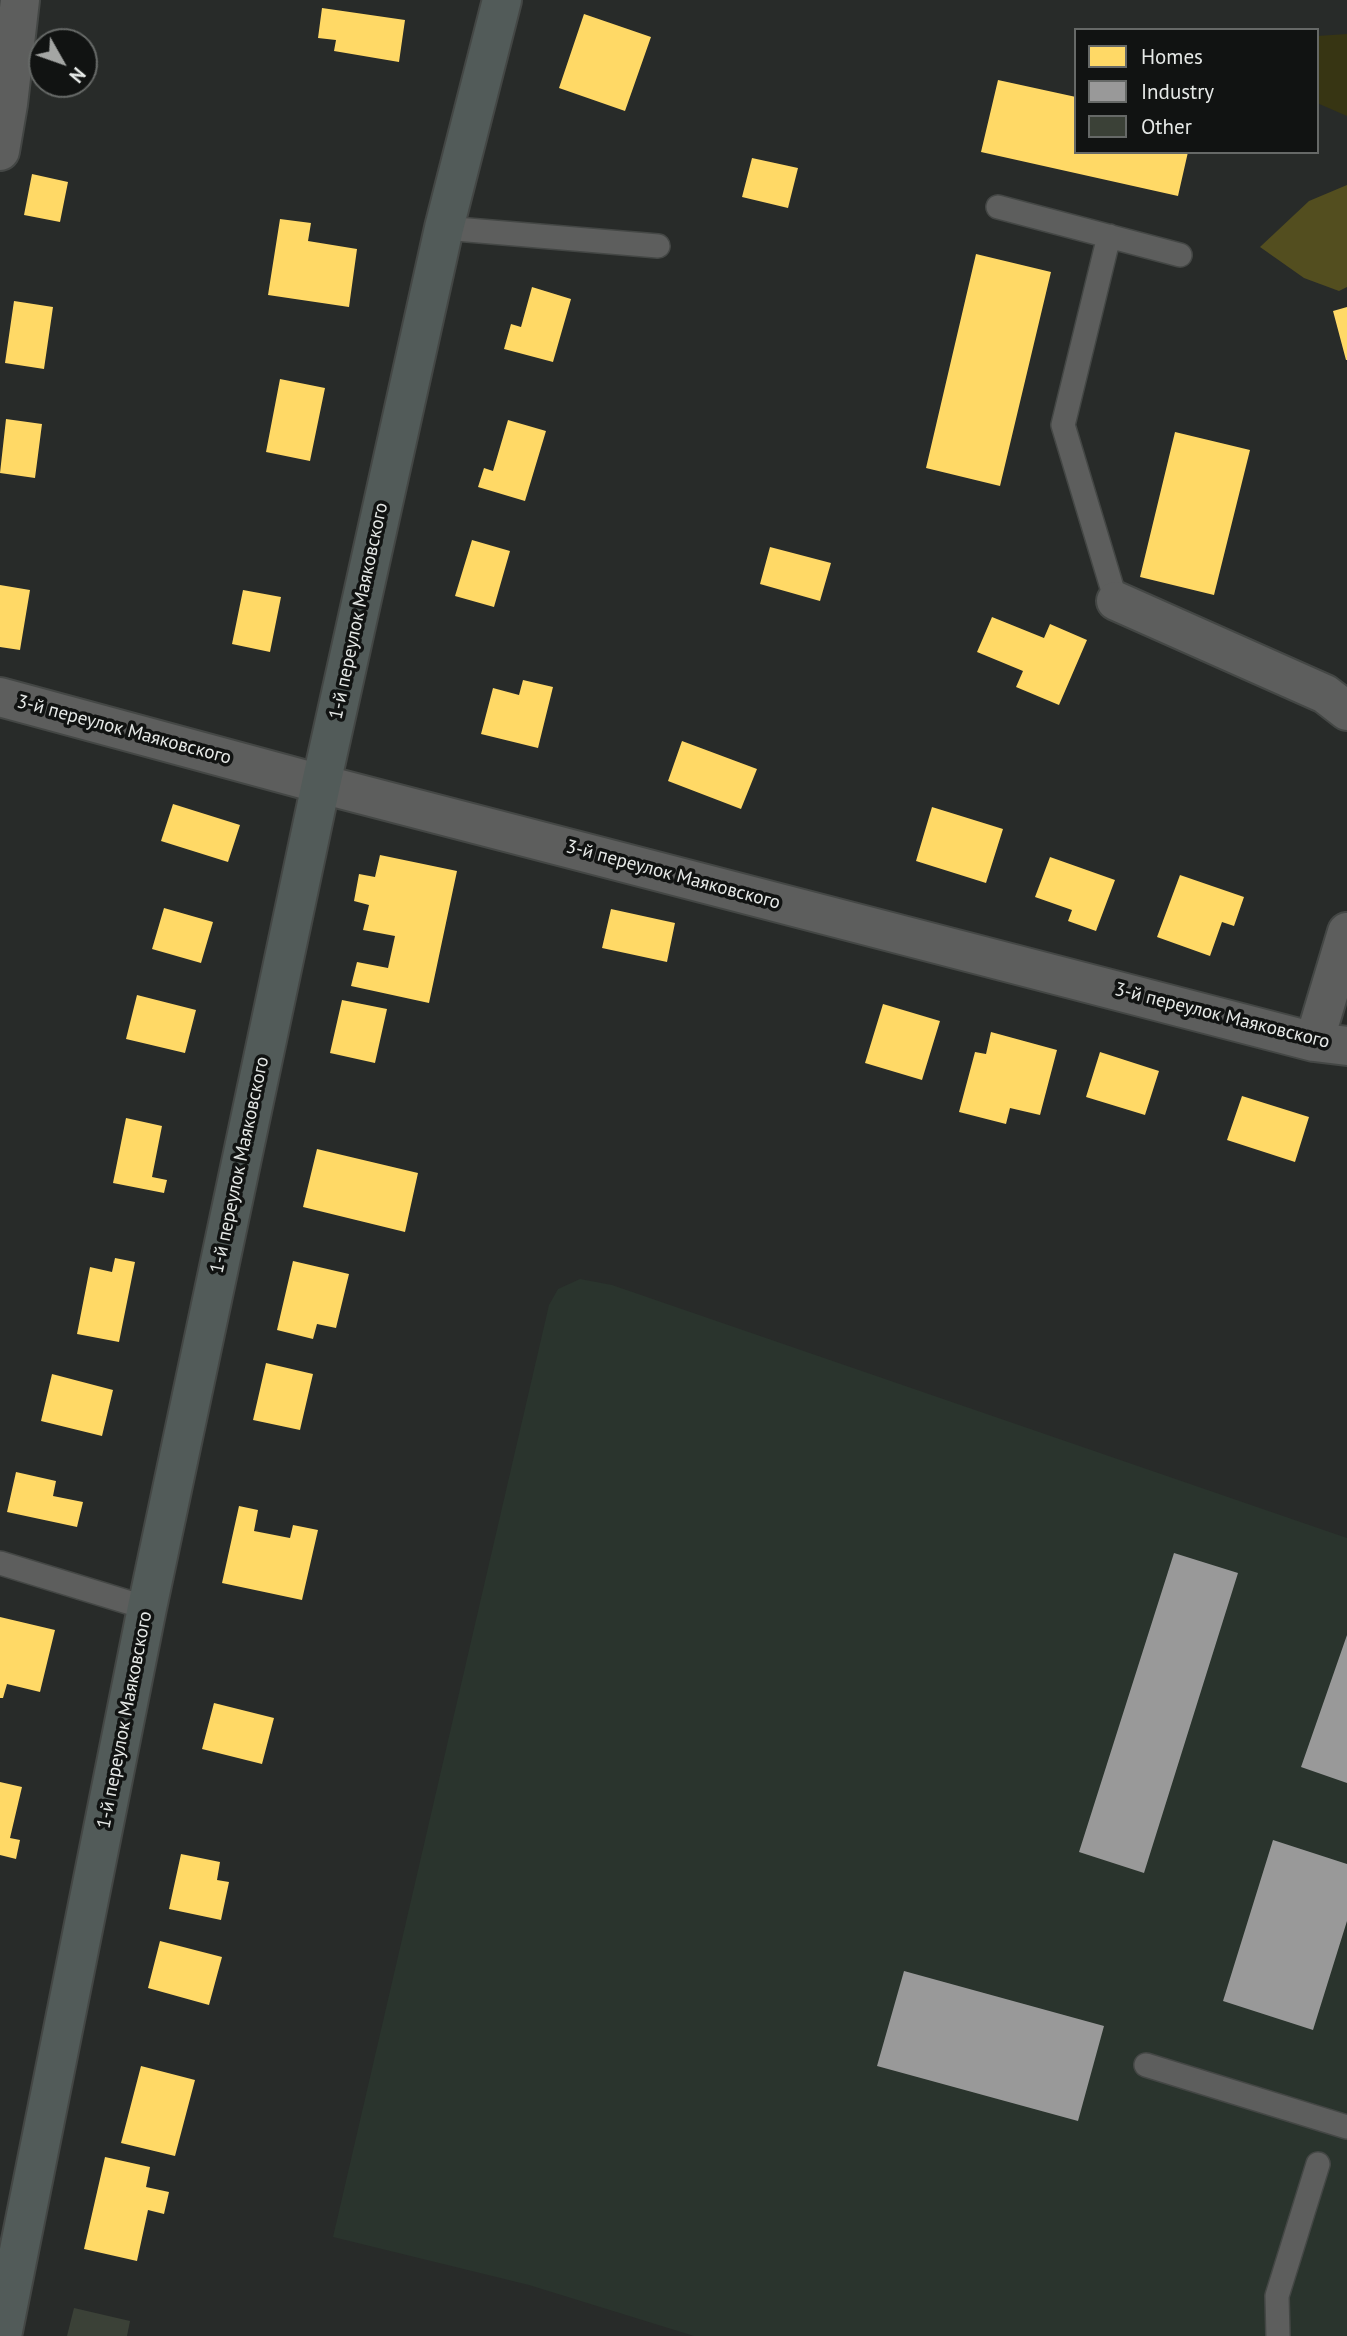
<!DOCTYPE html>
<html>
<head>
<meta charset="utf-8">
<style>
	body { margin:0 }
	#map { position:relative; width:1347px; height:2336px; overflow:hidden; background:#282b29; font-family:"PT Sans",sans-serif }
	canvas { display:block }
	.legend { position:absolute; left:1074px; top:28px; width:245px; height:126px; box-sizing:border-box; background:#111312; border:2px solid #666967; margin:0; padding:9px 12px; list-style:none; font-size:21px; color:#e6e9e7 }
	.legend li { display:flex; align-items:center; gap:14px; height:35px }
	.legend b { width:35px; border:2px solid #666967 }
	.north { position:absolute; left:28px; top:28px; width:70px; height:70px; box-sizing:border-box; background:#111312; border:2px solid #666967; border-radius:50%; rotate:130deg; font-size:19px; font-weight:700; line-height:28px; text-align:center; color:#e6e9e7 }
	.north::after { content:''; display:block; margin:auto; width:24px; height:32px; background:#a4a6a4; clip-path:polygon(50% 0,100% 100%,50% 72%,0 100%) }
</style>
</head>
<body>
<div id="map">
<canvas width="1347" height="2336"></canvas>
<ul class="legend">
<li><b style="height:19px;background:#ffd966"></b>Homes</li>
<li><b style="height:19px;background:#999"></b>Industry</li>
<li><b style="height:19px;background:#3b4137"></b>Other</li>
</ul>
<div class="north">N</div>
</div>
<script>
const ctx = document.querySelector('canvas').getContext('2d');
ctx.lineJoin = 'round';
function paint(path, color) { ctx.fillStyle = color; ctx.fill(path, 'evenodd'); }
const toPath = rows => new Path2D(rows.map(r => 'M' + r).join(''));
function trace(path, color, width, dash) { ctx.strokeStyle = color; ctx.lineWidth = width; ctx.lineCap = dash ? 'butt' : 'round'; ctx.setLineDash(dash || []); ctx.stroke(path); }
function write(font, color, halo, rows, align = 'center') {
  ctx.font = font + ' "PT Sans",sans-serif'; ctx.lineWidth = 7; ctx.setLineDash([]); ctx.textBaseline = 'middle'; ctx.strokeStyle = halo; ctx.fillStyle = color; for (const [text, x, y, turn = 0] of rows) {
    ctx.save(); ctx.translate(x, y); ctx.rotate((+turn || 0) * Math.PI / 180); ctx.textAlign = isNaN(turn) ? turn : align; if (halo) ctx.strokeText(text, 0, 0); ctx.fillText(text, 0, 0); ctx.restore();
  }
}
paint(toPath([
	[580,1279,612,1285,1347,1538,1347,2336,694,2336,529,2285,333,2237,549,1305,558,1289]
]), '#2a342d');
paint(toPath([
	[1347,34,1347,116,1317,103,1317,36]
]), '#373513');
paint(toPath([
	[1347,185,1347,287,1339,291,1304,278,1260,247,1309,201]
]), '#534e1f');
paint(toPath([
	[322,8,405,20,399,62,334,51,336,40,318,38],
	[584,14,651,37,625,111,559,88],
	[998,80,1076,97,1076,152,1188,152,1178,196,981,152],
	[752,158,798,168,788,208,742,197],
	[32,174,68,182,60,222,24,215],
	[280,219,311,223,308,241,357,249,349,307,268,295],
	[976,254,1051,272,1000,486,926,468],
	[532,287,571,299,553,362,504,349,511,324,521,327],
	[14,301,53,307,44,369,5,363],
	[1347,307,1347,360,1346,360,1333,311],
	[280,379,325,388,310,461,266,452],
	[6,419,42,424,35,478,0,473],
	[508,420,546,431,525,501,478,487,484,468,493,471],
	[1175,432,1250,450,1214,595,1140,577],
	[472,540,510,551,494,607,455,596],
	[770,547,831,563,820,601,760,584],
	[0,585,30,590,20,650,0,647],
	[243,590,281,597,270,652,232,644],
	[992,617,1044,638,1050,624,1087,640,1059,705,1016,687,1023,671,977,652],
	[523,680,553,687,538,748,481,734,493,688,519,695],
	[682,741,757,769,741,809,668,781],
	[173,804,240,825,228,862,161,841],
	[932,807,1003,829,986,883,916,861],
	[380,855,457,871,429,1003,351,986,357,962,388,968,395,936,363,930,369,905,354,901,359,874,375,877],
	[1050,857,1115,880,1096,931,1068,921,1072,910,1035,897],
	[1180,875,1244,897,1234,926,1222,922,1210,956,1157,937],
	[164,908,213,922,201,963,152,949],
	[611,909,675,923,667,962,602,948],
	[137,995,196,1010,185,1053,126,1039],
	[342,1000,387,1009,375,1063,330,1053],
	[883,1004,940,1021,922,1080,865,1063],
	[991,1032,1057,1050,1040,1115,1010,1108,1006,1124,959,1112,975,1052,986,1054],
	[1100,1052,1159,1071,1145,1115,1086,1097],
	[1242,1096,1309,1117,1295,1162,1227,1140],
	[126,1118,162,1126,152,1177,167,1180,164,1193,113,1183],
	[317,1149,418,1173,405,1232,303,1207],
	[115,1258,135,1262,119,1342,77,1334,90,1267,112,1272],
	[293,1261,349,1274,336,1328,317,1324,313,1339,277,1330],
	[266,1363,313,1374,300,1430,253,1420],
	[52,1374,113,1390,102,1436,41,1421],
	[16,1472,56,1481,53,1496,83,1502,77,1527,7,1512],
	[239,1506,258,1510,254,1531,290,1538,293,1525,318,1530,302,1600,222,1583],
	[0,1617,55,1630,40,1692,7,1684,3,1698,0,1698],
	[214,1703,274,1718,262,1764,202,1749],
	[0,1782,22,1787,10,1838,20,1840,16,1859,0,1855],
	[181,1854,220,1862,217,1880,229,1882,221,1920,169,1909],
	[160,1941,222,1957,209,2005,148,1988],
	[141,2066,195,2080,175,2156,121,2143],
	[105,2157,150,2167,146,2187,169,2192,164,2214,148,2210,137,2261,84,2249]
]), '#ffd966');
paint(toPath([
	[1174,1553,1238,1573,1144,1873,1079,1852],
	[1347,1635,1347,1783,1301,1767],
	[1273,1840,1347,1864,1347,1921,1313,2030,1223,2001],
	[904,1971,1104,2026,1078,2121,877,2066]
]), '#999');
paint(toPath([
	[74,2308,130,2321,127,2336,67,2336]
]), '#3b4137');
const lane = toPath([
	[998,207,1180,255],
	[444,228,658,246],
	[1109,236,1063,425,1116,601],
	[0,1563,147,1608],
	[1146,2065,1347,2127],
	[1278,2336,1277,2296,1318,2164]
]);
const street = toPath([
	[0,151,8,104,20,0],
	[1116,601,1325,694,1347,711],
	[0,697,321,784,1314,1042,1347,1046],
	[1314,1042,1347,932]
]);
const secondary = toPath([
	[2,2336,147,1608,321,784,444,228,502,0]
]);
trace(lane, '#444745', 26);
trace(street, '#444745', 42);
trace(secondary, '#444745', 42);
trace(lane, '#5d5e5d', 23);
trace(street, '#5d5e5d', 38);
trace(secondary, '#525b59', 38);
write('19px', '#e6e9e7', '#111312', [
	["1-й переулок Маяковского",359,611,-78],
	["3-й переулок Маяковского",124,730,15],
	["3-й переулок Маяковского",673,875,15],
	["3-й переулок Маяковского",1222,1016,14],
	["1-й переулок Маяковского",240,1165,-78],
	["1-й переулок Маяковского",125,1720,-79]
]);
</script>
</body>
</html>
